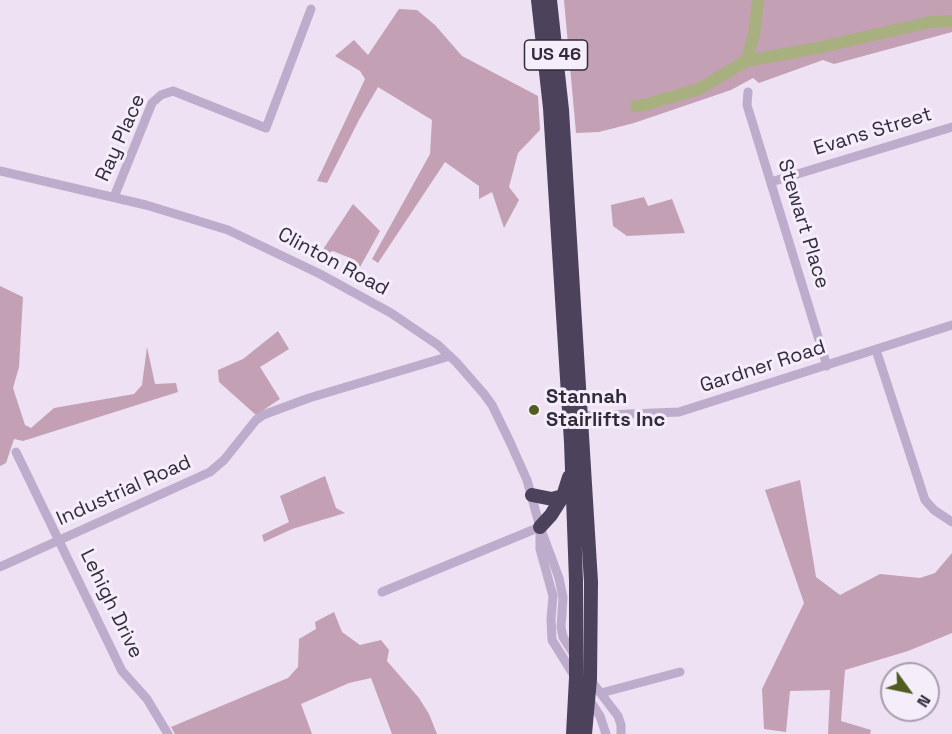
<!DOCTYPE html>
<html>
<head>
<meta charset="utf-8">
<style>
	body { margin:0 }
	#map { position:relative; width:952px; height:734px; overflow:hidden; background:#ede1f3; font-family:"Space Grotesk",sans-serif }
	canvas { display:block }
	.north { position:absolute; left:880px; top:662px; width:60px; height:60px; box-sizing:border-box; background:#f6edfa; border:2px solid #a79fad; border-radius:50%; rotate:123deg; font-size:16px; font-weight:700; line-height:24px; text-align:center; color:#312b3a }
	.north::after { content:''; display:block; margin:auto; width:21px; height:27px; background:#515c20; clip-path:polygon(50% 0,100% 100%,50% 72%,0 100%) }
</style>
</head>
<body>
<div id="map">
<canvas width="952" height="734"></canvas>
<div class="north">N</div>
</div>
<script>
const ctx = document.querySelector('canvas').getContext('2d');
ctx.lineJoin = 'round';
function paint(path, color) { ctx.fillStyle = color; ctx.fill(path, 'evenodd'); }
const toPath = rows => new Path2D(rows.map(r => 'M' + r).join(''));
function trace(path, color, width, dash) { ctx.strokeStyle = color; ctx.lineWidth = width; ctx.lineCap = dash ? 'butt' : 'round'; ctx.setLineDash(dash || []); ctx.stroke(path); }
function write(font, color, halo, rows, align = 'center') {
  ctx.font = font + ' "Space Grotesk",sans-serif'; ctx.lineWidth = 6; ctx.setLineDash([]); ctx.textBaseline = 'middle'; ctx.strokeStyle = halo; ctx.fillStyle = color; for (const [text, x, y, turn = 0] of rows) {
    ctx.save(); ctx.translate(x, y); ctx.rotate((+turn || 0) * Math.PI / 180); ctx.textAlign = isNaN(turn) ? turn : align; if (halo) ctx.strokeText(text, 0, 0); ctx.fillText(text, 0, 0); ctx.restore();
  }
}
paint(toPath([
	[564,0,952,0,952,32,834,64,823,60,759,83,753,78,731,90,634,123,599,132,576,133],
	[399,9,417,10,435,25,462,56,538,96,540,130,518,153,509,187,519,200,504,228,492,192,479,199,479,186,445,162,378,263,372,259,430,154,432,120,378,87,360,118,327,183,317,181,365,79,360,71,335,56,354,40,368,55],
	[644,197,648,206,672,199,685,233,627,236,613,226,611,205],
	[353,204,380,231,360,267,355,260,333,251,318,257],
	[0,286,23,297,19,367,13,388,25,425,31,428,54,408,134,394,142,385,147,347,155,384,176,383,178,392,23,441,14,439,6,463,0,466],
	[278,331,289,349,260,367,280,399,256,415,219,382,218,370,243,359],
	[325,476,336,508,345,513,292,529,264,542,262,535,289,522,280,496],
	[800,480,816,577,840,595,880,574,920,578,935,573,952,553,952,633,908,651,845,670,841,721,871,730,870,734,828,734,830,690,790,691,786,732,764,729,762,689,804,603,765,490],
	[334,612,342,632,360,645,381,640,389,650,387,661,419,698,429,714,437,734,392,734,371,678,349,683,301,704,312,734,175,734,171,727,288,678,298,667,299,639,316,629,315,622]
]), '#c3a0b3');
trace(toPath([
	[758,0,754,35,746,61,817,48,930,22,952,21],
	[636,106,644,105,699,89,746,61]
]), '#a8b080', 12);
trace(toPath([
	[748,92,747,105,827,366],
	[0,171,146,205,228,230,320,274,391,313,438,345,457,363,484,394,492,405,510,442,527,480,540,527,559,578,563,598,561,627,563,637,575,656],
	[771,182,952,127],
	[114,197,152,103,161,95,173,91,266,128,311,9],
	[876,350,925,500,934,510,952,522],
	[581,416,679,412,952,325],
	[16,452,122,671,147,699,168,734],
	[540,535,540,549,553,596,551,619,552,640,575,677],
	[0,567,210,472,224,460,256,420,263,415,309,398,450,356],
	[382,592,540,527],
	[589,678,618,716,621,725,621,734],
	[601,693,680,672],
	[589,699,600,716,606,734]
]), '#beaccc', 9);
trace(toPath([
	[538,0,550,108,571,442,576,581,576,678,573,734],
	[550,0,562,110,591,582,590,679,585,734],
	[532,495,552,499,563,496],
	[540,527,551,515,563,496,569,477]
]), '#4d425b', 14);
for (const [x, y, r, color] of [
	[534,410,6,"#515c20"]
]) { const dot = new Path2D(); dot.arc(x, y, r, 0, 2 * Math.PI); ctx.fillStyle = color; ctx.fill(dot); trace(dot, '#f6edfa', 2); }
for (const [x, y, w] of [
	[556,55,63]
]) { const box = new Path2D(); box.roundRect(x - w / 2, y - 15, w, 30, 4.5); ctx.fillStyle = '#f6edfa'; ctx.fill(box); trace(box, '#312b3a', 1.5); }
write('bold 18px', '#312b3a', null, [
	["US 46",556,55]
]);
write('20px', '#312b3a', '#f6edfa', [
	["Evans Street",873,132,-17],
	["Ray Place",121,138,-66],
	["Stewart Place",803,224,73],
	["Clinton Road",333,262,28],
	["Gardner Road",763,367,-18],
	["Industrial Road",124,491,-24],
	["Lehigh Drive",111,604,64]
]);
write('bold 20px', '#312b3a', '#f6edfa', [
	["Stannah",546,398],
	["Stairlifts Inc",546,421]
], 'left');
</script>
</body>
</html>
